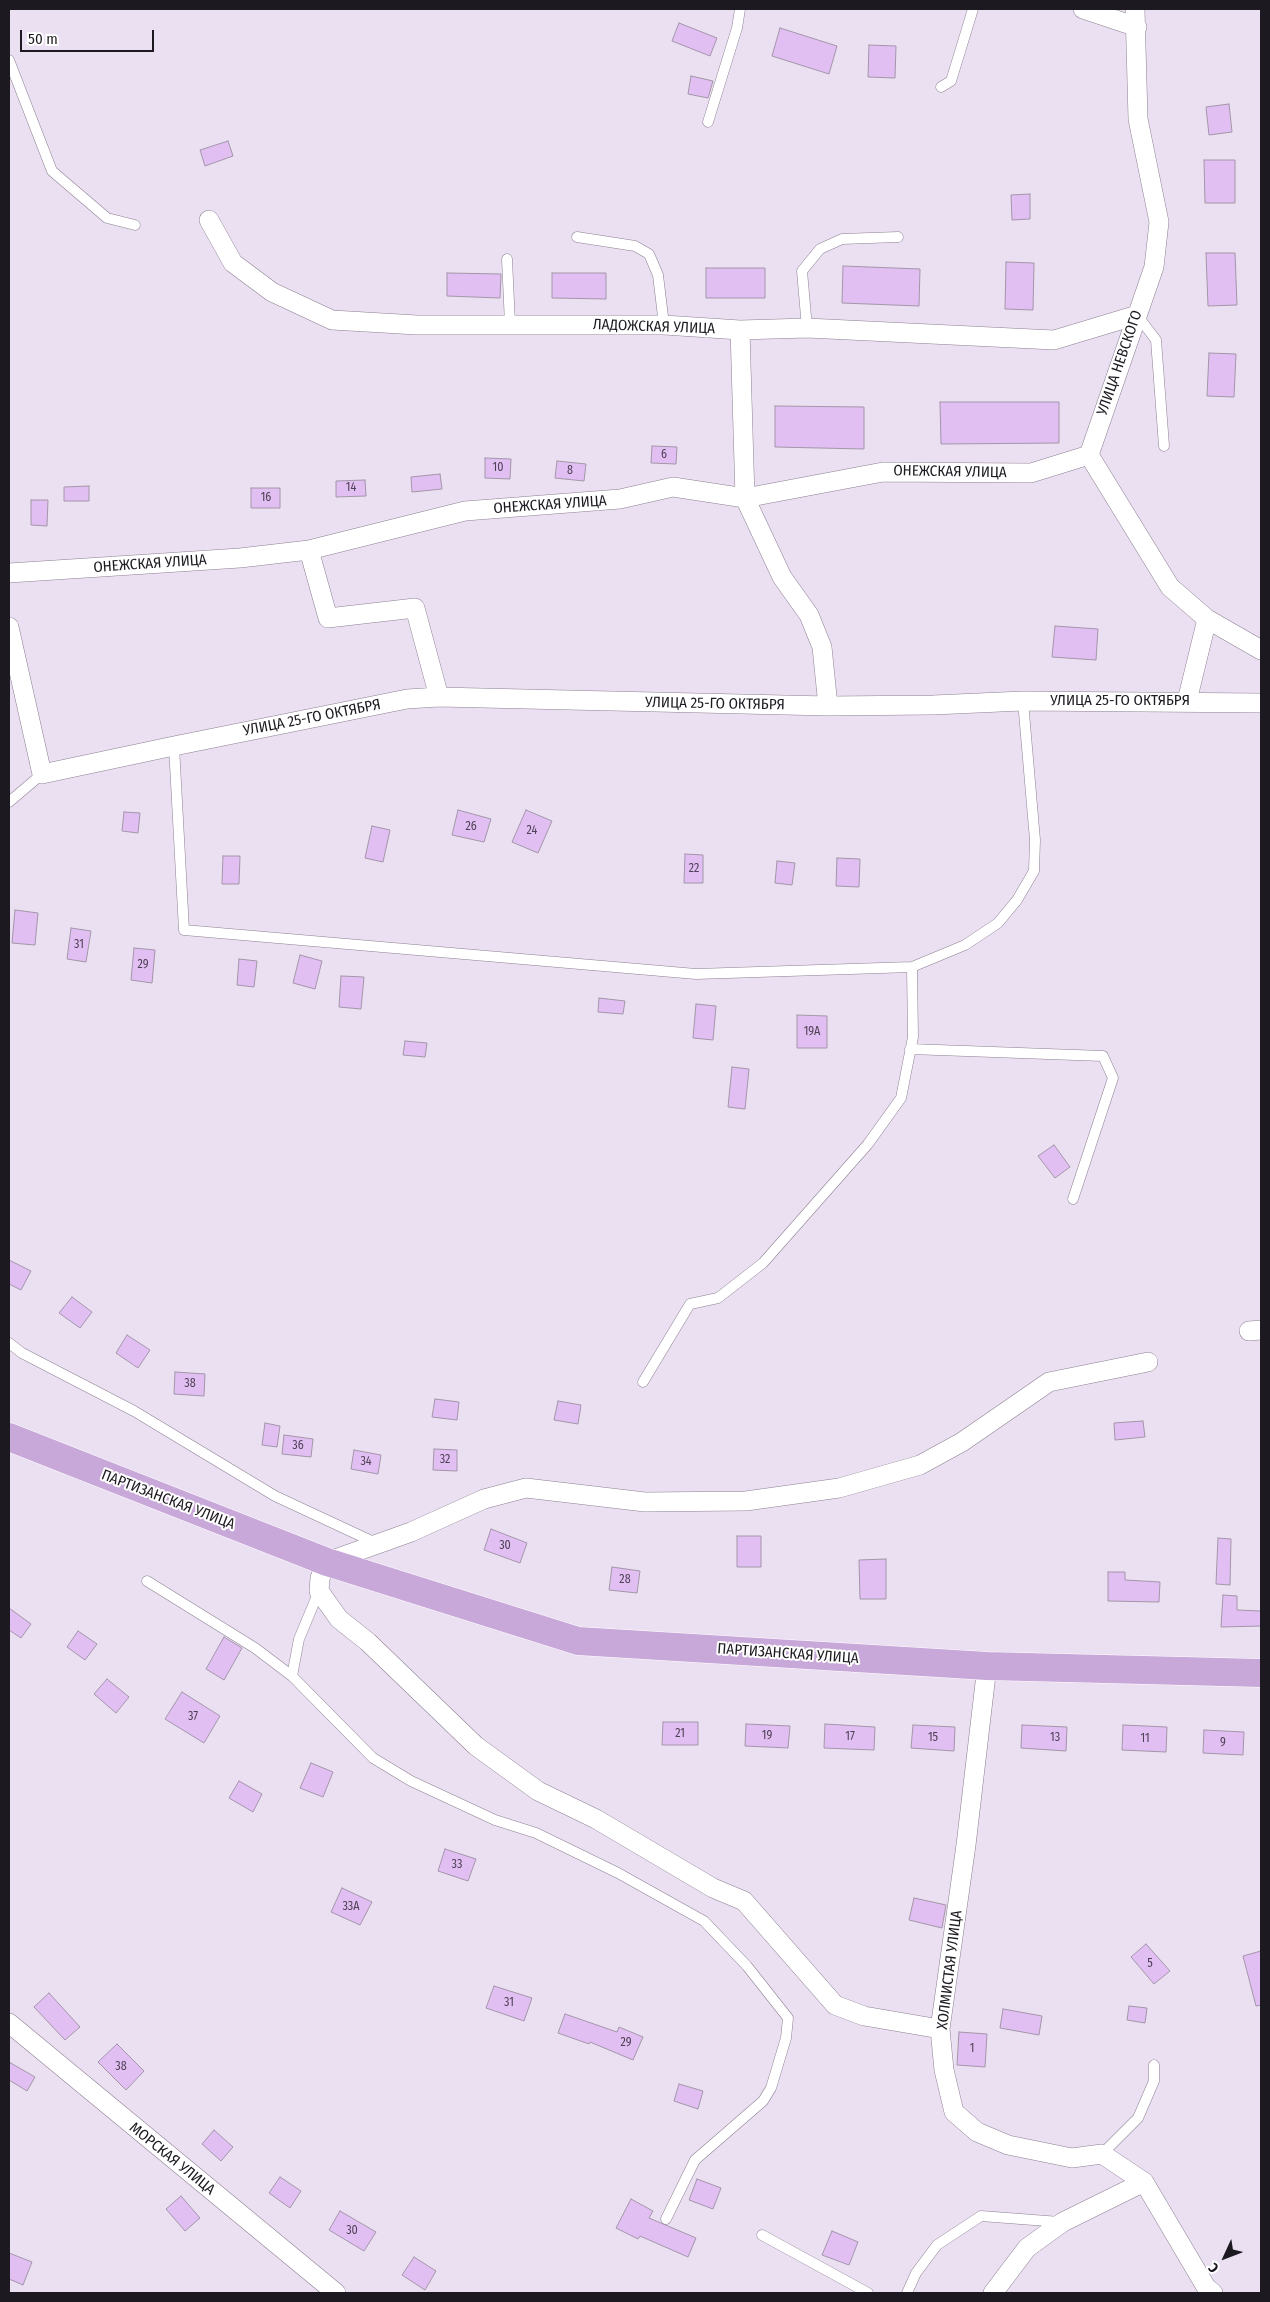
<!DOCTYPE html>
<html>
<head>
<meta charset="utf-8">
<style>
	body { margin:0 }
	#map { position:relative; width:1270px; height:2302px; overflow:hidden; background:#ebdff2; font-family:"Fira Sans Condensed",sans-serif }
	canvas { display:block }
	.frame { position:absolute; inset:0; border:10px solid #1d1920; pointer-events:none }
	.north { position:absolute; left:1200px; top:2232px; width:50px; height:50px; -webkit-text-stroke:4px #fff; paint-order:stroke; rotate:227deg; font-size:14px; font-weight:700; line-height:20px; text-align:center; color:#1d1920 }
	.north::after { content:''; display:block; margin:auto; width:18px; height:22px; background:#1d1920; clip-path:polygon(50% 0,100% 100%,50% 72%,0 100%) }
	.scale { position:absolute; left:20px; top:30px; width:134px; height:22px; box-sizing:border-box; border:2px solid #1d1920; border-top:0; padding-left:6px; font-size:15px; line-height:18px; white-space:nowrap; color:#1d1920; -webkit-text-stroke:4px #fff; paint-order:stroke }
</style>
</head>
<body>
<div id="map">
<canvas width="1270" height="2302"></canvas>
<div class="frame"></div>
<div class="north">С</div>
<div class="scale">50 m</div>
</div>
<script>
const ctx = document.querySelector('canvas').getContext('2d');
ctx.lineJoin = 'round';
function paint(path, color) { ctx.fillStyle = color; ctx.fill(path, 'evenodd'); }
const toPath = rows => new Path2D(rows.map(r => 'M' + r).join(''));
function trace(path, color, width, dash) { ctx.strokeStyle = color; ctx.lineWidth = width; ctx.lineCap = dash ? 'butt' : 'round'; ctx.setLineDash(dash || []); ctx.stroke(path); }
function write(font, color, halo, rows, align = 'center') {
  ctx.font = font + ' "Fira Sans Condensed",sans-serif'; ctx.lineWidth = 4; ctx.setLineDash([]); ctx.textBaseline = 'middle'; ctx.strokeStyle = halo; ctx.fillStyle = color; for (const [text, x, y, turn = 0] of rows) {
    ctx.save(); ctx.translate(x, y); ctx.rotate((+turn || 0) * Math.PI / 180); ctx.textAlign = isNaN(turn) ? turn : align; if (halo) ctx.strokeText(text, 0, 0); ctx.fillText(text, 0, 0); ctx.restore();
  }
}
const building = toPath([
	[679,23,717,38,710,56,672,41,679,23],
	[780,28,837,46,829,74,772,56,780,28],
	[869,45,896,46,895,78,868,77,869,45],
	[691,76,713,81,708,98,688,94,691,76],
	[1229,104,1232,132,1209,135,1206,107,1229,104],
	[228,141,233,156,205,166,200,150,228,141],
	[1204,160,1235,160,1235,203,1205,203,1204,160],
	[1030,194,1030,219,1012,220,1011,195,1030,194],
	[1206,253,1235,253,1237,305,1208,306,1206,253],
	[1006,262,1034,263,1033,310,1005,309,1006,262],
	[843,266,920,269,919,306,842,303,843,266],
	[706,268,765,268,765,298,706,298,706,268],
	[447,273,501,274,500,298,447,296,447,273],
	[552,273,606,273,606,299,552,298,552,273],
	[1209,353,1236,354,1234,397,1207,396,1209,353],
	[940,402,1059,402,1059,443,941,444,940,402],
	[775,406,864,407,864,449,775,447,775,406],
	[652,446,677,447,676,464,651,463,652,446],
	[485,458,511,459,510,479,485,478,485,458],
	[557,461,586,464,584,481,555,478,557,461],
	[440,474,442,489,412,492,411,477,440,474],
	[365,480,366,496,336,497,336,481,365,480],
	[89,486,89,501,64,501,64,487,89,486],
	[251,488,280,488,280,508,251,508,251,488],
	[31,500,48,500,47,526,31,525,31,500],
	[1055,626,1098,629,1096,660,1052,657,1055,626],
	[458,810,491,819,484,842,452,835,458,810],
	[526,810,552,821,538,853,512,842,526,810],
	[124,812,140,813,138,833,122,831,124,812],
	[372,826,390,830,383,862,365,858,372,826],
	[685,854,703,855,703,883,684,883,685,854],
	[223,856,240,856,239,884,222,884,223,856],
	[837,858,860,859,859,887,836,886,837,858],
	[777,861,795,863,792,885,775,883,777,861],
	[15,910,38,913,35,945,12,943,15,910],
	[71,928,91,931,86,962,67,959,71,928],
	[134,948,155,950,152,983,131,980,134,948],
	[300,955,322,961,315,989,293,983,300,955],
	[239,959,257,961,254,987,237,985,239,959],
	[341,976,364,977,361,1009,339,1007,341,976],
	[599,998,625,1001,623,1014,598,1012,599,998],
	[696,1004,716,1006,713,1040,693,1038,696,1004],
	[797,1015,827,1016,827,1048,797,1048,797,1015],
	[405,1041,427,1043,425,1057,403,1055,405,1041],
	[732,1067,749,1069,745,1109,728,1107,732,1067],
	[1054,1145,1070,1167,1055,1178,1038,1156,1054,1145],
	[9,1260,31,1271,21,1290,9,1284,9,1260],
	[72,1297,92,1312,80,1328,59,1313,72,1297],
	[127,1335,150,1350,138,1368,116,1353,127,1335],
	[175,1372,205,1374,204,1396,174,1394,175,1372],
	[435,1399,459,1402,457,1420,432,1417,435,1399],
	[558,1401,581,1405,578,1424,554,1420,558,1401],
	[1143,1421,1145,1437,1115,1440,1114,1423,1143,1421],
	[265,1423,280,1426,277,1447,262,1445,265,1423],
	[284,1435,313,1439,311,1457,282,1454,284,1435],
	[434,1449,457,1450,457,1471,433,1470,434,1449],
	[354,1450,381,1455,378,1474,351,1469,354,1450],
	[491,1529,527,1543,520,1563,484,1550,491,1529],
	[737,1536,761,1536,761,1567,737,1567,737,1536],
	[1218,1538,1231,1539,1230,1585,1216,1584,1218,1538],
	[886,1559,886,1599,860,1599,859,1560,886,1559],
	[612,1567,640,1571,637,1593,609,1590,612,1567],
	[1108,1572,1125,1572,1125,1580,1160,1582,1159,1602,1108,1601,1108,1572],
	[1223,1595,1237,1596,1237,1610,1261,1611,1261,1626,1221,1627,1223,1595],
	[9,1608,31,1624,21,1638,9,1630,9,1608],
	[78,1631,97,1644,85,1660,67,1647,78,1631],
	[224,1637,242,1648,224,1680,206,1669,224,1637],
	[107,1679,129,1697,116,1713,94,1694,107,1679],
	[182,1692,220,1716,204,1743,165,1719,182,1692],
	[663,1722,698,1722,698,1745,662,1745,663,1722],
	[746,1724,790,1726,788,1748,745,1746,746,1724],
	[825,1724,875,1727,874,1750,824,1748,825,1724],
	[913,1725,955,1727,954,1751,911,1748,913,1725],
	[1022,1725,1067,1727,1066,1751,1021,1748,1022,1725],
	[1123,1725,1167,1727,1166,1752,1122,1750,1123,1725],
	[1204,1730,1244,1732,1243,1755,1203,1753,1204,1730],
	[311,1763,333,1772,323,1797,300,1788,311,1763],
	[239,1781,262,1794,253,1812,229,1798,239,1781],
	[445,1849,476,1859,468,1881,438,1871,445,1849],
	[342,1888,372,1902,360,1925,331,1912,342,1888],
	[914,1898,946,1905,942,1928,909,1920,914,1898],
	[1146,1944,1170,1971,1154,1984,1131,1957,1146,1944],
	[1261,1951,1261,2005,1256,2006,1243,1956,1261,1951],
	[494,1986,532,1998,524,2021,486,2008,494,1986],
	[49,1993,80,2027,65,2040,34,2007,49,1993],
	[1129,2006,1147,2008,1145,2023,1127,2020,1129,2006],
	[1003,2009,1042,2016,1039,2035,1000,2028,1003,2009],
	[565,2014,617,2032,619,2027,643,2037,633,2060,590,2042,589,2044,558,2033,565,2014],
	[959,2032,987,2034,985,2067,957,2065,959,2032],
	[117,2044,144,2071,126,2090,98,2062,117,2044],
	[9,2062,35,2077,27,2091,9,2080,9,2062],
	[679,2084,703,2091,698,2109,674,2101,679,2084],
	[214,2130,233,2147,221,2161,202,2144,214,2130],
	[280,2177,301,2191,290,2208,269,2193,280,2177],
	[697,2179,721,2188,713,2209,689,2200,697,2179],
	[181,2196,200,2218,185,2231,166,2209,181,2196],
	[631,2199,653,2211,649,2218,696,2238,688,2257,640,2236,638,2239,616,2228,631,2199],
	[340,2211,376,2232,364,2251,329,2230,340,2211],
	[832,2231,858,2242,849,2265,822,2255,832,2231],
	[9,2253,32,2262,23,2285,9,2279,9,2253],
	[414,2257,436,2271,425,2290,402,2275,414,2257]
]);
paint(building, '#e2bff3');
trace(building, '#a296a8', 1);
const service = toPath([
	[9,60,52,171,107,218,135,225],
	[941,87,951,81,973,9],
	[708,122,737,28,740,9],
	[577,237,635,246,649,254,658,275,664,325],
	[507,259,510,324],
	[1137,315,1156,340,1164,446],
	[807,328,802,271,820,249,842,239,898,237],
	[174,746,184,930,696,974,912,967],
	[9,802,42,774],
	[910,1049,1103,1056,1113,1078,1073,1199],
	[9,1343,22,1353,134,1411,275,1496,378,1544],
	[643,1382,690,1304,718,1298,763,1263,868,1144,901,1098,913,1037,912,967,965,945,998,923,1017,900,1034,871,1035,840,1023,701],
	[147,1581,255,1648,292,1676,373,1758,411,1781,495,1820,536,1833,618,1873,704,1921,747,1966,788,2018,786,2038,771,2088,763,2101,695,2160,666,2219],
	[292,1676,299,1639,319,1591],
	[1102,2154,1138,2118,1154,2081,1154,2065],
	[762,2235,868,2293],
	[907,2293,916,2273,937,2245,981,2216,1060,2222]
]);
const minor = toPath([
	[1083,9,1137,27],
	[1135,9,1138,119,1159,222,1154,267,1089,455,1170,587,1207,619,1261,650],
	[209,220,233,263,272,292,332,320,417,325,664,325,740,330,807,328,1054,340,1137,315],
	[740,330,745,498,782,577,809,615,822,647,828,706],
	[309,550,328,618,415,608,439,697],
	[9,573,240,558,309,550,465,511,620,499,673,487,745,498,883,472,1031,473,1089,455],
	[9,627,42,774,174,746,407,699,439,697,828,706,933,705,1023,701,1261,703],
	[1187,701,1207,619],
	[1249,1331,1261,1330],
	[987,1666,966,1845,940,2029,944,2070,954,2112,977,2132,1008,2145,1072,2158,1102,2154,1144,2182,1206,2287,1213,2293],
	[9,2023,336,2293],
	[940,2029,864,2016,835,2005,744,1901,713,1888,596,1819,538,1791,476,1746,368,1642,339,1619,319,1591,320,1578,327,1562,411,1532,484,1499,526,1488,645,1502,746,1501,839,1488,920,1465,962,1442,1049,1382,1148,1362],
	[993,2293,1027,2248,1063,2222,1144,2182]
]);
const primary = toPath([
	[9,1437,327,1562,578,1641,987,1666,1261,1673]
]);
trace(service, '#8c8092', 11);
trace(minor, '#8c8092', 20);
trace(primary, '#fff', 29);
trace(service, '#fff', 10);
trace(minor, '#fff', 19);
trace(primary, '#c8a7d9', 28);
write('12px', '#4e4255', null, [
	["6",664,455],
	["10",498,468],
	["8",570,471],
	["14",351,488],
	["16",266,498],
	["26",471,827],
	["24",532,831],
	["22",694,869],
	["31",79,945],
	["29",143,965],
	["19А",812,1032],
	["38",190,1384],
	["36",298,1446],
	["32",445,1460],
	["34",366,1462],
	["30",505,1546],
	["28",625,1580],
	["37",193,1717],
	["21",680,1734],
	["19",767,1736],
	["17",850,1737],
	["15",933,1738],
	["13",1055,1738],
	["11",1145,1739],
	["9",1223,1743],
	["33",457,1865],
	["33А",351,1907],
	["5",1150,1964],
	["31",509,2003],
	["29",626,2043],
	["1",972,2049],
	["38",121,2067],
	["30",352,2231]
]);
write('15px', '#1d1920', '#fff', [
	["ЛАДОЖСКАЯ УЛИЦА",654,327,2],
	["УЛИЦА НЕВСКОГО",1120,363,-71],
	["ОНЕЖСКАЯ УЛИЦА",950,472,1],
	["ОНЕЖСКАЯ УЛИЦА",550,505,-4],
	["ОНЕЖСКАЯ УЛИЦА",150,564,-4],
	["УЛИЦА 25-ГО ОКТЯБРЯ",1120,701],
	["УЛИЦА 25-ГО ОКТЯБРЯ",715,704,1],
	["УЛИЦА 25-ГО ОКТЯБРЯ",312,718,-11],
	["ПАРТИЗАНСКАЯ УЛИЦА",168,1500,21],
	["ПАРТИЗАНСКАЯ УЛИЦА",788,1654,4],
	["ХОЛМИСТАЯ УЛИЦА",950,1970,-83],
	["МОРСКАЯ УЛИЦА",172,2159,39]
]);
</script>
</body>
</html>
